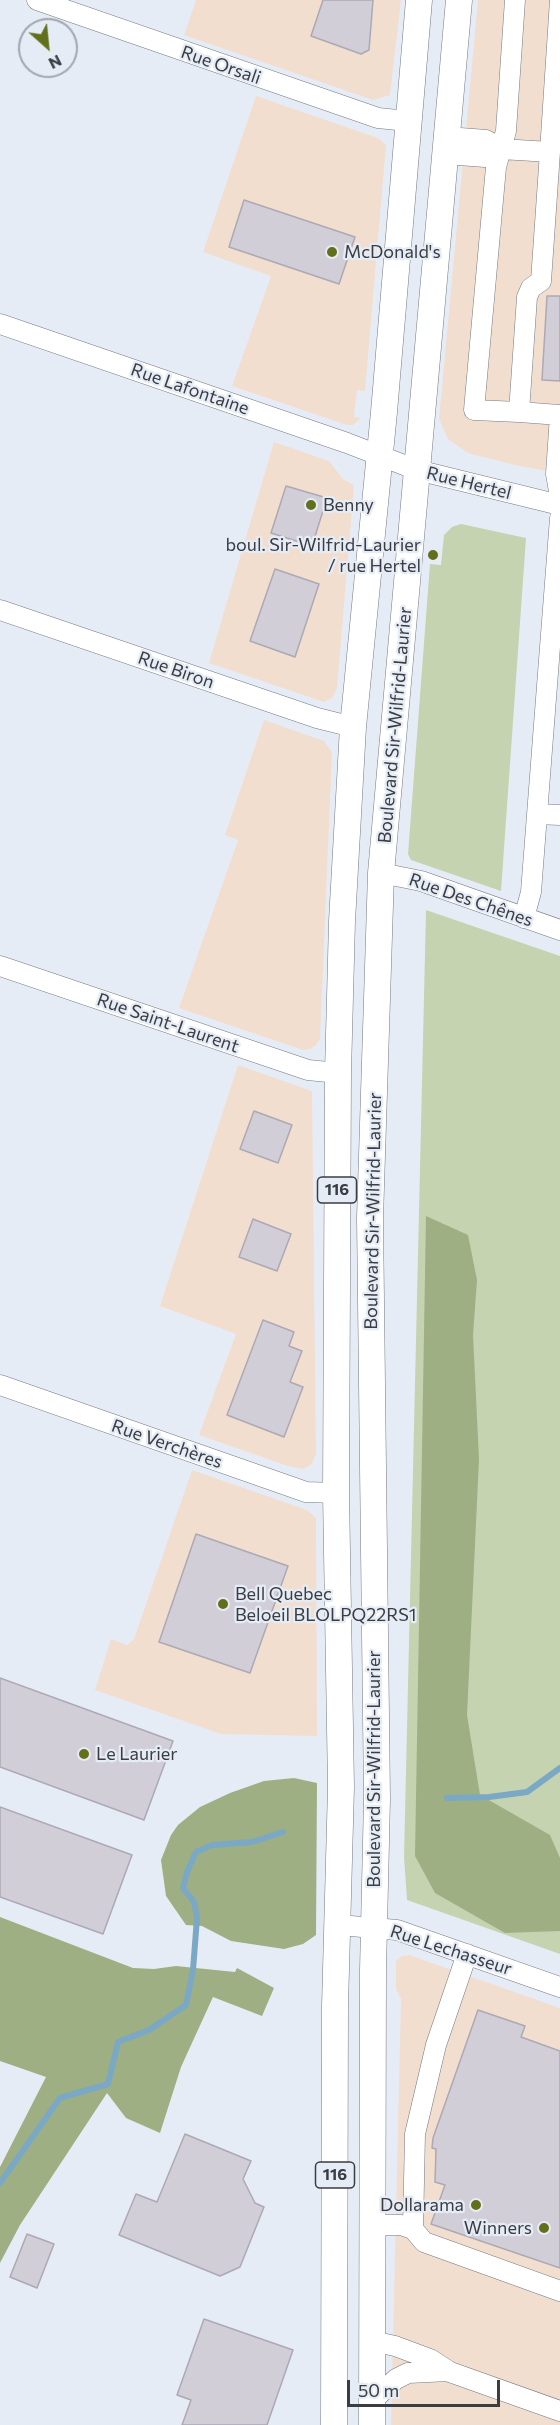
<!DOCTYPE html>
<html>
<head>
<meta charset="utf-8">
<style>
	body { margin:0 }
	#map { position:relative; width:560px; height:2425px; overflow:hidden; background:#e6ecf6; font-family:Commissioner,sans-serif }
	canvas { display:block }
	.north { position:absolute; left:18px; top:18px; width:60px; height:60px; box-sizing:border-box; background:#e6ecf6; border:2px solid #a1a6ae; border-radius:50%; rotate:153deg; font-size:16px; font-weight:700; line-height:24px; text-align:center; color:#3a3d41 }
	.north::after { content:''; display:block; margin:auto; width:21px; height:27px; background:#63701b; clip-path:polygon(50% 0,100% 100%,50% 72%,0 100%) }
	.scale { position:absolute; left:347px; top:2380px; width:153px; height:27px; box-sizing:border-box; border:3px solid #3a3d41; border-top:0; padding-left:8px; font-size:18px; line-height:21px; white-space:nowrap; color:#3a3d41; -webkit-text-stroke:4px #e6ecf6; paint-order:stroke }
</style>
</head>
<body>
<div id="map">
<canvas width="560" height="2425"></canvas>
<div class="north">N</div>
<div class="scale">50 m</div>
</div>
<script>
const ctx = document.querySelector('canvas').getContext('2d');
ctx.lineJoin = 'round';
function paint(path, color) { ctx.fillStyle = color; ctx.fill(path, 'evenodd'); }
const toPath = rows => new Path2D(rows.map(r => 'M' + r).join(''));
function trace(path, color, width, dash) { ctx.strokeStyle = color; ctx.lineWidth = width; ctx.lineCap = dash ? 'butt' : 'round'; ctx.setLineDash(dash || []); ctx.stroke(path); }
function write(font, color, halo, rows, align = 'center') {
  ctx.font = font + ' Commissioner,sans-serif'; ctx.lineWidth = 4.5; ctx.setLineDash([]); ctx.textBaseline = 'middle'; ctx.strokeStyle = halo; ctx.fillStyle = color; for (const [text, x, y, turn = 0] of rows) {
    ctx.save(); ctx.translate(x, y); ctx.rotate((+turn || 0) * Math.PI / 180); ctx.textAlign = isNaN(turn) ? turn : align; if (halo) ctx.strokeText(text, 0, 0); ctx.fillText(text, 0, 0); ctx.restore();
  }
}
paint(toPath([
	[196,0,401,0,390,95,373,100,184,35],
	[478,0,560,0,560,473,519,466,468,453,448,439,439,419],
	[256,96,378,138,386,145,365,391,357,390,354,417,361,418,353,425,347,425,232,386,271,276,203,252],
	[274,442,329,461,343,479,354,485,337,688,332,698,324,702,209,663],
	[264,720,324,741,332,752,320,1039,316,1045,310,1049,303,1050,179,1008,238,840,225,835],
	[238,1065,312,1091,316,1454,312,1464,303,1469,288,1466,199,1435,236,1334,160,1306],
	[192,1470,307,1510,316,1518,317,1736,221,1734,95,1690,111,1639,127,1645,134,1639],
	[409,1955,560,2008,560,2425,391,2425,401,1999,396,1989,396,1961,402,1956]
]), '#f2decf');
paint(toPath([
	[461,524,526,538,501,891,411,860,408,854,430,564,441,565,444,535,452,527],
	[426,910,560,956,560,1954,407,1900,404,1857]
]), '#c5d3b1');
paint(toPath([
	[426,1216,468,1235,477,1280,473,1335,479,1459,467,1715,480,1795,550,1835,560,1858,560,1931,505,1933,435,1893,415,1856],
	[294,1778,317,1783,316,1935,303,1944,284,1949,231,1941,202,1926,186,1925,166,1896,161,1860,171,1835,178,1825,200,1807,230,1793,264,1781],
	[0,1917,133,1968,154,1969,176,1966,235,1972,237,1968,274,1988,262,2016,213,1997,181,2067,160,2133,126,2118,107,2093,20,2225,0,2263,0,2167,46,2077,0,2061]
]), '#9eaf83');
trace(toPath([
	[447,1798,489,1797,527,1792,560,1768],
	[0,2183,60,2098,108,2084,118,2042,149,2030,186,2005,193,1970,197,1918,194,1902,183,1888,187,1872,196,1852,212,1845,252,1842,283,1832]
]), '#7ba8c4', 6);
const building = toPath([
	[323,0,373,0,369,50,361,54,311,36,323,0],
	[244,200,355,237,339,284,229,247,244,200],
	[547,296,560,296,560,381,542,380,547,296],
	[286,486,327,498,312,546,271,533,286,486],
	[275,569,319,584,295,657,250,641,275,569],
	[254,1111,292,1125,278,1163,240,1149,254,1111],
	[253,1219,291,1234,277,1271,239,1257,253,1219],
	[263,1320,294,1332,289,1346,302,1351,290,1382,303,1387,284,1437,227,1415,263,1320],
	[196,1534,288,1566,250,1673,159,1642,196,1534],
	[0,1678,173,1741,144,1820,0,1767,0,1678],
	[0,1807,132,1855,103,1934,0,1897,0,1807],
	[478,2010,525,2026,521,2037,560,2051,560,2268,431,2224,445,2185,435,2182,436,2149,432,2148,433,2138,478,2010],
	[185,2134,251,2161,243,2179,255,2203,264,2207,240,2267,220,2276,119,2235,136,2194,157,2202,185,2134],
	[27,2234,54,2244,37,2288,10,2277,27,2234],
	[204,2319,293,2350,267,2425,182,2425,191,2400,177,2395,204,2319]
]);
paint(building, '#d1ced8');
trace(building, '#aca9b4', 1.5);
const minor = toPath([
	[37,0,378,118,408,121],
	[515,0,506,131,496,167,474,410,519,412],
	[447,137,486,140,501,149,550,152,541,281,531,288,527,297,519,412,560,415,556,474,560,497],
	[550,152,560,0],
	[446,154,485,157,501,149],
	[0,324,347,443,417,470,560,505],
	[0,610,317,718,353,727],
	[537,814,560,815],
	[381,873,421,881,560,930],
	[524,918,531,892,560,518],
	[0,966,308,1070,338,1073],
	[0,1385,306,1492,336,1493],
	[339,1925,397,1930,560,1987],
	[467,1954,436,2045,415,2134,413,2229,424,2242,560,2291],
	[372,2225,401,2225,413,2229],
	[372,2341,395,2346,430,2359,450,2372,560,2411],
	[372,2401,396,2379,408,2373,449,2371]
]);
const major = toPath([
	[334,2425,335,2006,341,1787,336,1493,338,1073,342,921,353,727,384,412,419,0],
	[372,2425,373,1970,377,1799,370,1218,381,873,459,0]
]);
trace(minor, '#747982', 21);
trace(major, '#747982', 27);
trace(minor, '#fff', 20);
trace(major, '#fff', 26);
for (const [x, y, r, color] of [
	[332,252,6,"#63701b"],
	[311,505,6,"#63701b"],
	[433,555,6,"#63701b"],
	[223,1604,6,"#63701b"],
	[84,1754,6,"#63701b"],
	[476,2205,6,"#63701b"],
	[544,2228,6,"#63701b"]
]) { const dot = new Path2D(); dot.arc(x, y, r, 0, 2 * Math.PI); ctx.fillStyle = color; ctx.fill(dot); trace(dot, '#e6ecf6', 2); }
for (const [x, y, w] of [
	[337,1190,39],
	[335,2175,39]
]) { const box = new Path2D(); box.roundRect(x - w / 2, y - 13, w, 26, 4.5); ctx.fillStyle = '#e6ecf6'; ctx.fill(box); trace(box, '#3a3d41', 1.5); }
write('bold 16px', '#3a3d41', null, [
	["116",337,1190],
	["116",335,2175]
]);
write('18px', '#3a3d41', '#e6ecf6', [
	["Rue Orsali",221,65,19],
	["Rue Lafontaine",190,389,19],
	["Rue Hertel",469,483,14],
	["Rue Biron",176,670,19],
	["Boulevard Sir-Wilfrid-Laurier",395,725,-85],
	["Rue Des Chênes",471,900,19],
	["Rue Saint-Laurent",168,1023,19],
	["Boulevard Sir-Wilfrid-Laurier",373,1211,-89],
	["Rue Verchères",167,1444,19],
	["Boulevard Sir-Wilfrid-Laurier",374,1769,-90],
	["Rue Lechasseur",451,1950,18]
]);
write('18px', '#3a3d41', '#e6ecf6', [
	["McDonald's",344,252],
	["Benny",323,505],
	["boul. Sir-Wilfrid-Laurier",421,545,"right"],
	["/ rue Hertel",421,566,"right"],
	["Bell Quebec",235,1594],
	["Beloeil BLOLPQ22RS1",235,1615],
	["Le Laurier",96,1754],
	["Dollarama",464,2205,"right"],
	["Winners",532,2228,"right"]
], 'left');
</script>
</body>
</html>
